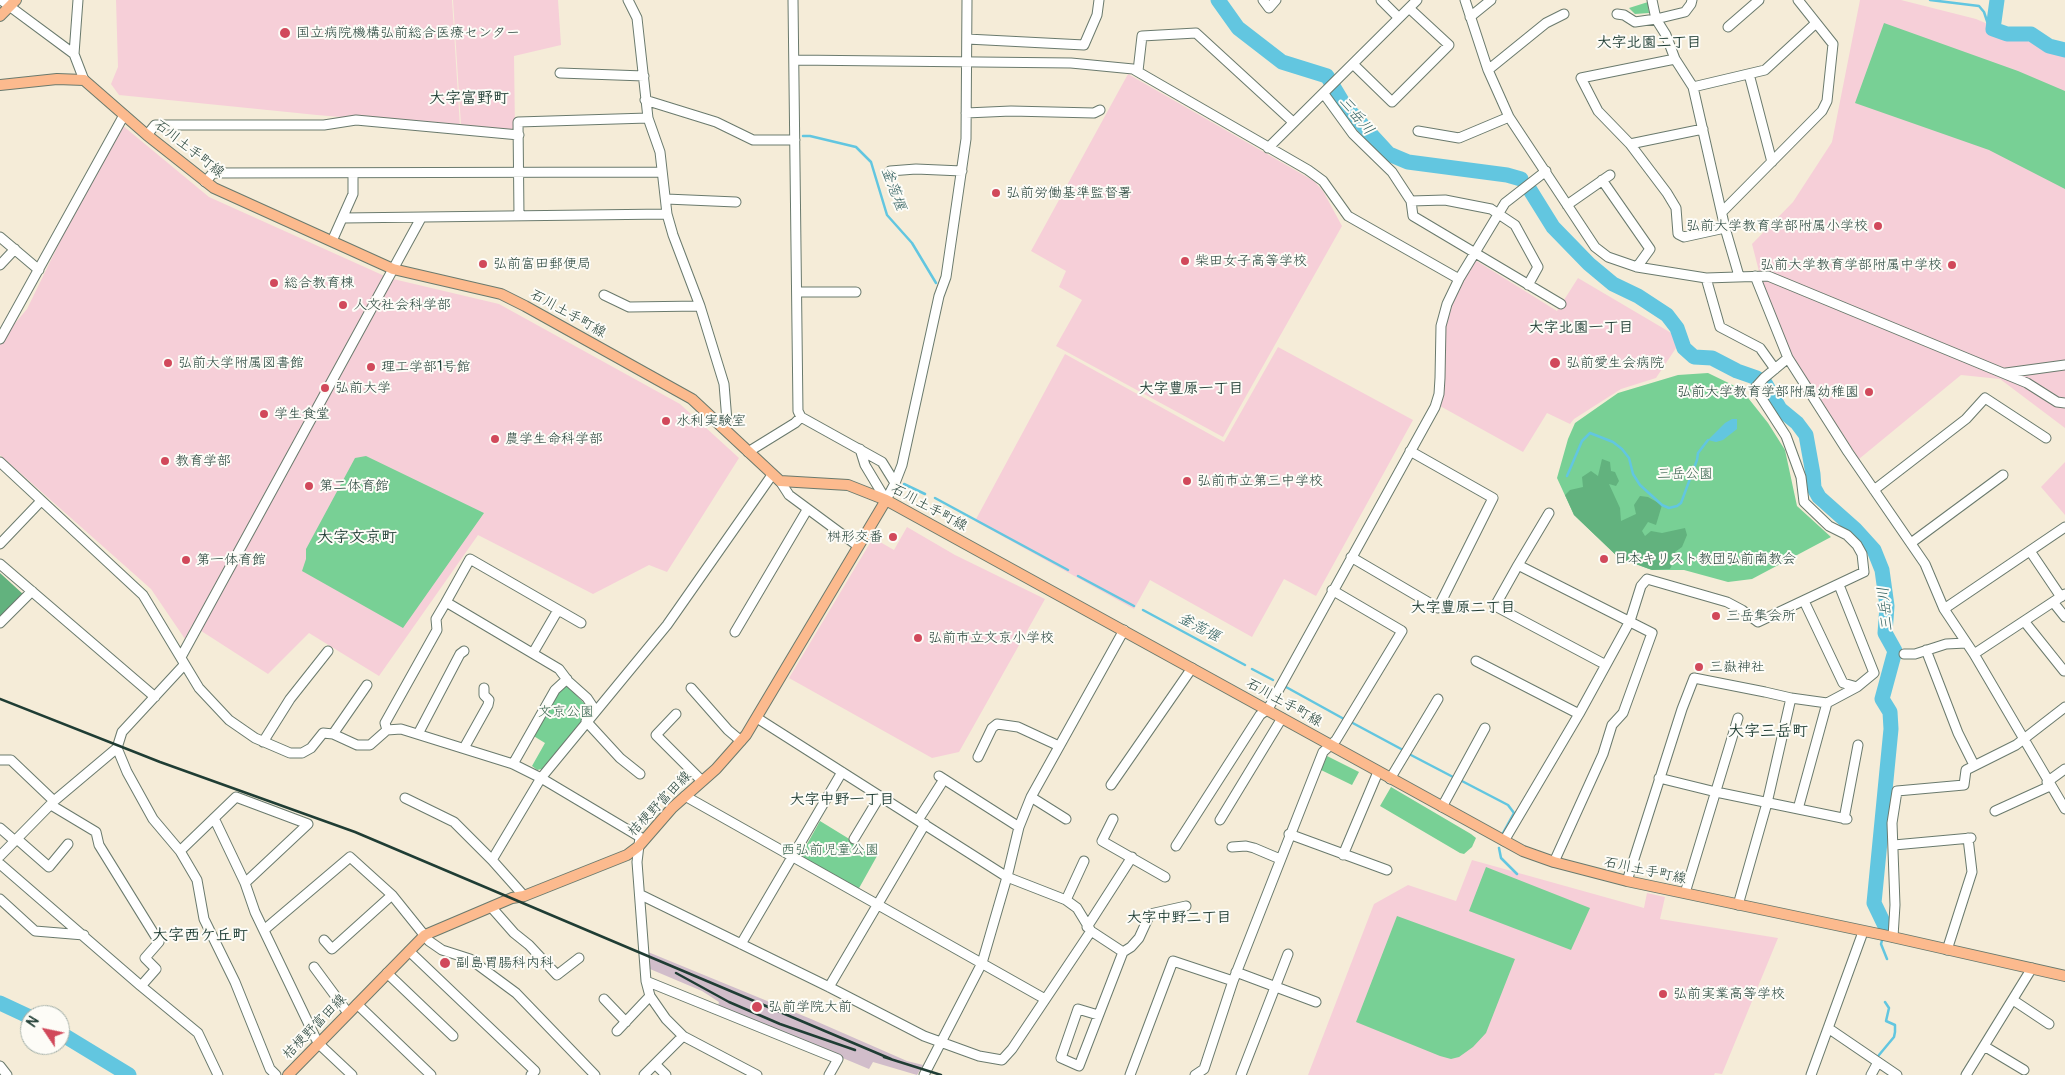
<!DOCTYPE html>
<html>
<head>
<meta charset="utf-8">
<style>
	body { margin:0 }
	#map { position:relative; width:2065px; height:1075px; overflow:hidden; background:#f5ecd8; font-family:Pangolin,sans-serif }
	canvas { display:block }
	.north { position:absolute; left:20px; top:1005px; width:50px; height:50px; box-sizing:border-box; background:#fdfcf7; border:1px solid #a4b0a9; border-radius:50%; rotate:304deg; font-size:14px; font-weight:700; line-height:20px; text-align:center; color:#1f3d34 }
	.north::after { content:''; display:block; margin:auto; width:18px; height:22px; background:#d1495b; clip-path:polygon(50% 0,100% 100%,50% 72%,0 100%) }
</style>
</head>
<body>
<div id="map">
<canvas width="2065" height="1075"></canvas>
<div class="north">N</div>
</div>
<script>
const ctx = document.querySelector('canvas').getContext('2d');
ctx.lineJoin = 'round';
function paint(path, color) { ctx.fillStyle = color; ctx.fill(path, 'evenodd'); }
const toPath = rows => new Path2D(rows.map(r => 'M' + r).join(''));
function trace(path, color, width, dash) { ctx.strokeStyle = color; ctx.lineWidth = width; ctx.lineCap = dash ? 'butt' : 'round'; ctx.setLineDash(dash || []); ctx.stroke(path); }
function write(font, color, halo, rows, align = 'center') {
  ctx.font = font + ' Pangolin,"Klee One",sans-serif'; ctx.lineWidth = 4; ctx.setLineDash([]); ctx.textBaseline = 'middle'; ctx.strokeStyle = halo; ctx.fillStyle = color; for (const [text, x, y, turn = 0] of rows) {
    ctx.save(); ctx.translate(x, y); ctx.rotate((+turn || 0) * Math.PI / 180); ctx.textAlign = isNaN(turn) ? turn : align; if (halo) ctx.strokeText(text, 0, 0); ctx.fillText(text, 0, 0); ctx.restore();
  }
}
paint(toPath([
	[116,0,452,0,460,127,317,115,119,95,111,84,118,67],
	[453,0,558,0,561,45,514,56,515,131,461,125],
	[1860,0,1901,0,1976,19,2065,57,2065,428,2000,379,1961,375,1859,459,1792,356,1764,291,1752,244,1793,202,1832,142],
	[1128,74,1314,181,1323,191,1342,226,1223,437,1056,346,1082,300,1059,287,1066,271,1031,251],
	[122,125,209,197,389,278,499,304,680,404,739,458,667,572,649,565,593,594,478,535,379,676,309,633,268,674,192,625,185,639,151,589,0,455,0,341,27,309,92,176],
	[1475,260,1557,311,1578,278,1673,334,1676,348,1656,378,1621,389,1574,419,1570,424,1547,413,1523,452,1440,406,1443,397,1445,378,1444,343,1445,328,1454,299,1463,279],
	[1278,347,1413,420,1316,596,1284,579,1252,637,1150,580,1134,609,975,521,1065,354,1224,442],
	[2065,462,2065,515,2041,487],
	[907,527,955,555,1045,599,959,752,932,758,789,678,873,538,894,550],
	[1472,860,1644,908,1647,893,1665,897,1660,919,1778,938,1722,1074,1715,1073,1714,1075,1308,1075,1374,904,1408,885,1456,901]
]), '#f6cfd8');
paint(toPath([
	[648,952,811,1019,907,1061,923,1065,917,1075,873,1062,869,1069,718,1006,719,1002,702,991,650,969]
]), '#d1bdca');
paint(toPath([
	[1648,2,1649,13,1635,14,1629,8],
	[1884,23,2018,71,2065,91,2065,189,1989,150,1855,103],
	[1708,373,1741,389,1768,423,1785,450,1797,506,1831,537,1752,579,1728,582,1684,570,1652,570,1619,558,1574,515,1557,478,1568,439,1575,423,1618,393,1678,375],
	[366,456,484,513,403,628,302,571,306,559,306,549,355,458],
	[563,686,567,686,589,708,589,712,542,769,537,770,532,766,545,743,532,735,557,692],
	[1327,756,1359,772,1352,785,1321,770],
	[1391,787,1471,834,1476,838,1472,847,1464,854,1460,853,1380,806],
	[820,821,877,856,858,890,804,858,802,853],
	[1486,867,1590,908,1571,950,1469,911],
	[1397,916,1515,959,1486,1033,1473,1047,1459,1057,1451,1059,1440,1056,1356,1022]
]), '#78d095');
paint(toPath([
	[1602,459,1610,462,1611,471,1615,472,1619,481,1616,486,1609,484,1620,508,1621,521,1636,514,1634,505,1640,496,1648,497,1662,505,1656,525,1648,522,1642,531,1645,536,1651,531,1662,533,1685,528,1687,535,1682,547,1675,552,1676,558,1670,569,1652,570,1619,558,1574,515,1565,495,1570,490,1583,487,1582,477,1591,471,1598,476],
	[0,573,24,595,0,619]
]), '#62b27e');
paint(toPath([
	[1732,419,1737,419,1737,429,1723,440,1716,442,1708,440,1725,423]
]), '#62c6e0');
trace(toPath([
	[1930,0,1979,6,1984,12,1988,24,1993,29],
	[803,136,810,136,856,147,871,162,887,215,912,243,936,283],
	[1567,476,1582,441,1590,433,1613,442,1622,449,1629,458,1633,474,1640,485,1662,505,1669,508,1677,506,1681,503,1697,460,1698,453,1708,440],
	[904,484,925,494],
	[935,498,1068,570],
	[1078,576,1134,606],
	[1143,610,1245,665],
	[1252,669,1273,680],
	[1286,687,1344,719],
	[1349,721,1403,750],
	[1409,754,1455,778],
	[1460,780,1508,805,1514,813,1503,833],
	[1499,848,1501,858,1517,874],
	[1883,937,1881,944,1887,959],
	[1879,1055,1894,1037,1895,1032,1895,1025,1886,1021,1889,1008,1885,1002]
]), '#62c6e0', 2.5);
trace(toPath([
	[1218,0,1238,28,1282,62,1327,76,1345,106,1389,154,1408,162,1507,175,1521,179],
	[1997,0,1993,29,2007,34,2031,34,2049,46,2065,50],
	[1530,190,1553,227,1589,264,1613,284,1638,296,1667,315,1677,328,1684,348,1694,357,1712,358,1737,371,1757,378],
	[1765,383,1780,409,1797,423,1806,435,1813,474,1814,488,1819,497,1855,529,1874,550,1882,570,1887,606,1885,633,1895,651,1882,699,1890,712,1891,729,1874,903,1886,928],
	[0,1003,30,1017],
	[60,1033,129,1075]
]), '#62c6e0', 15);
const minor = toPath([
	[1,0,74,54,84,80],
	[628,0,637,18,648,118,660,152,667,214,673,235,700,306,724,384,727,421,723,428],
	[793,0,798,411,801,417,882,462,895,483],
	[1263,0,1269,8,1276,0],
	[1381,0,1399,18],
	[1465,0,1488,70,1509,117,1595,247,1608,257,1637,267,1706,278,1768,276,2027,383,2057,402,2065,403],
	[1652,0,1656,19,1666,35,1675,59,1693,87,1725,228,1739,276],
	[1617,14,1624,15,1635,22,1656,19,1685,12,1691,4,1692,0],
	[1470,17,1491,0],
	[1728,27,1759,0],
	[967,39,1084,45,1097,15,1099,0],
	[74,54,78,0],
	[1675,59,1581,78,1598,111,1630,144,1667,193,1676,208,1678,234,1684,237,1725,228],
	[794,60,1071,63,1133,69,1308,170,1323,181,1348,216,1459,279],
	[1353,64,1392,102,1449,45,1409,8],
	[1488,70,1546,23,1564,14],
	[1138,71,1142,36,1196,33,1293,122],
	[560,73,644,76],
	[1749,74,1772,162],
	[1693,87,1765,70,1816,23],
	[1324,94,1353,134,1392,172,1411,201,1413,216,1561,304],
	[645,100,716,122,753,140,795,140],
	[966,113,1011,111,1094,113,1100,110],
	[1418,131,1459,138,1509,117],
	[147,135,155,125,324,125,356,120,519,135],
	[1630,144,1703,129],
	[1268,148,1417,0],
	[890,171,916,169,962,171],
	[1602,180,1650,249,1637,267],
	[205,182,213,173,662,172],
	[666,199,736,202],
	[1411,201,1445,200,1491,209,1515,225,1538,267,1528,285],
	[1567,205,1610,175],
	[1722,212,1822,111,1827,101,1833,44,1798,0],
	[519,216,518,122,648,118],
	[343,218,667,214],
	[0,237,39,270],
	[332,241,353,194,353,173],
	[0,265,15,249],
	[1755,276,1788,358,1848,452,1925,564,1944,609,1974,654,2065,809],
	[1706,278,1720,327,1760,348,1775,369],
	[797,292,856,292],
	[604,295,629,307,700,306],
	[0,339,124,115],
	[2006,373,2065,365],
	[860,449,865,465,886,500],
	[748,452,795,423,801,417],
	[0,462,143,595,199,688,229,720,255,738,290,753,302,753,311,748,323,733,333,734,357,745,370,745,387,730,401,729,513,764,541,778,640,837,637,862,646,981,650,996,666,1019,683,1036,757,1075],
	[780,481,789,495,858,546],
	[1874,490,1966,419,1985,398,2046,438],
	[886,500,895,483,902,465,939,296,946,277,966,139,967,0],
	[1549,513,1518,565,1652,633,1623,713,1612,725,1603,754,1554,862],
	[1911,543,2003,475],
	[0,544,41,501],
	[2030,551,2061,597],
	[1351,557,1438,608,1493,498,1410,451],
	[0,564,155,697],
	[1518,565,1495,606,1606,665],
	[1804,601,1843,683,1857,687],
	[446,602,470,559,581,623],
	[2053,602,2065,617],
	[1944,609,2065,527],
	[2024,621,2064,671],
	[0,623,32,591],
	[735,632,807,510],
	[1926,650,1958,733,1974,765],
	[533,653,558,610],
	[1904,654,1915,654,1946,644,1966,643],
	[1974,654,2065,594],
	[181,657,421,218],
	[1476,661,1579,714],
	[691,688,728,730,741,741],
	[1791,698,1827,703,1857,687,1874,673,1839,585],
	[676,714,656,735,702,781],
	[757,718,1007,877,1066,900,1077,908,1091,931,1123,952,1131,947,1139,938,1150,914,1186,906],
	[586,721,620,758,640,774],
	[387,730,385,723,437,630,436,619,446,602,559,669,568,681,587,698,595,710],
	[333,734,367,685],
	[418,734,460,654,464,651],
	[263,742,290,699,328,651],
	[117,748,127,772,153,819,180,851,197,880,204,919,235,982,270,1069,276,1075],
	[464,748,488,705,489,700,484,695,484,688],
	[978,757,992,728,997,724,1018,727,1059,746],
	[0,760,11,760,54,801],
	[513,764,555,690,567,679],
	[939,776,1019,827],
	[1659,778,1716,792,1847,819],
	[1390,779,1438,699],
	[2047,782,2065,769],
	[1111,785,1192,668],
	[685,796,1045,999],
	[1031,797,1066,819],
	[405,798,454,822,492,860,524,896],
	[51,805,96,832,99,845,159,942,145,958,156,969,141,986],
	[1442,807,1485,728],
	[1798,809,1827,703],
	[1995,811,2050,786],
	[214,818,245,883,255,912,315,1037,319,1044,352,1075],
	[1113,819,1102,841,1165,877],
	[1844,819,1858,745],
	[918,820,941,784],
	[1220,820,1282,718],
	[0,828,15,841],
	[1289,834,1387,870],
	[17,839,49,867,68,844],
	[854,839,880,796],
	[1504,841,1579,714,1630,621,1641,586,1647,579,1727,602,1742,610,1758,622,1864,572,1862,554,1857,545,1847,535,1829,526,1804,502,1801,477,1786,436,1755,388,1764,378,1788,358],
	[1894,845,1971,838],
	[1176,846,1260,715,1268,709,1435,407,1439,394,1440,378,1441,326,1447,304,1459,279,1505,203,1546,171],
	[1232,847,1246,846,1254,848,1280,859],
	[180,851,236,797,308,824,245,883],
	[1343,855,1378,772],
	[0,856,54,801,117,748,122,732,184,665],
	[492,860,541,778,667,625,772,475],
	[0,864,141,986,198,1033,218,1075],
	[1627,881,1682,709,1694,678,1765,692,1791,698,1767,803,1738,905],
	[1685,893,1738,718],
	[641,895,829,987,924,1036,979,1056,1002,1060,1012,1049,1091,931],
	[0,899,35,931,84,935],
	[1066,900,1084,861],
	[492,908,514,933,529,945,557,975,579,958],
	[1087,927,1132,857],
	[264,930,350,857,392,895,429,941,442,950,470,959,516,993,595,1075],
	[1893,937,1895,905,1892,823,1897,791,1964,785,1966,770,2016,745,2065,707],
	[324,940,332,949,392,895],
	[741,944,842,772],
	[1947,950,1972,872,1968,838],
	[409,951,535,1071,531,1075],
	[314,967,348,1013],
	[1236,972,1316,1002],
	[387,973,453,1036],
	[646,981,838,1059,829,1075],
	[829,987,925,824],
	[604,999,626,1022],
	[2013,1000,2049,1024],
	[357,1004,431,1075],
	[1098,1015,1078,1009,1061,1058,1079,1066,1123,952],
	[1828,1028,1897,1075],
	[617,1031,650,996],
	[1984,1046,2024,1070],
	[655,1064,666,1075],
	[0,1066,7,1075],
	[644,1075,683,1036],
	[924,1075,982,963,1007,877,1019,827,1031,797,1124,630],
	[1130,1075,1173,961,1233,981,1323,752,1336,740,1402,631,1332,590],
	[1195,1075,1204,1069,1233,981],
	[1241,1075,1288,954],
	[1811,1075,1863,932],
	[1871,1075,1878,1062],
	[1966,1075,2032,968]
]);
const major = toPath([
	[0,16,16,0],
	[0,85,57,79,84,80,147,135,214,188,393,269,501,294,525,306,692,399,780,481,848,485,886,500,1523,851,1554,862,1627,881,1888,936,2065,976],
	[288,1075,425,935,512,898,524,896,627,855,639,846,672,808,716,769,746,735,886,500]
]);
trace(minor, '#6a7a6d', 11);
trace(major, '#6a7a6d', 12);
trace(minor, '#fff', 9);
trace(major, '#fcba8e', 10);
trace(toPath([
	[0,699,160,762,355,832,891,1059],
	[676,973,729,1002,780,1024,855,1050],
	[884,1057,941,1075]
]), '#1f3d34', 2.5);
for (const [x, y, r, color] of [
	[285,33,6,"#d1495b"],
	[996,193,5,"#d1495b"],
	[1878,226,5,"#d1495b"],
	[1185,261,5,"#d1495b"],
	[483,264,5,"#d1495b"],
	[1952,265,5,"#d1495b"],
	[274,283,5,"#d1495b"],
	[343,305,5,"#d1495b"],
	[168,363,5,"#d1495b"],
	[1555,363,6,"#d1495b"],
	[371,367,5,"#d1495b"],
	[325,388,5,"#d1495b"],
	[1869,392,5,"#d1495b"],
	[264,414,5,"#d1495b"],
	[666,421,5,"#d1495b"],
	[495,439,5,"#d1495b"],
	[165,461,5,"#d1495b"],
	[1187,481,5,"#d1495b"],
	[309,486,5,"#d1495b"],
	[893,537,5,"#d1495b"],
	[1604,559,5,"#d1495b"],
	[186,560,5,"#d1495b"],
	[1716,616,5,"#d1495b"],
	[918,638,5,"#d1495b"],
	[1699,667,5,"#d1495b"],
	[445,963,6,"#d1495b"],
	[1663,994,5,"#d1495b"],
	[757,1007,6,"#d1495b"]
]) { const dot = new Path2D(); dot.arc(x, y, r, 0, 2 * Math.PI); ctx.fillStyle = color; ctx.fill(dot); trace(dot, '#fdfcf7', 2); }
write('14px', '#1f3d34', '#fdfcf7', [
	["国立病院機構弘前総合医療センター",296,33],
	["弘前労働基準監督署",1006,193],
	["弘前大学教育学部附属小学校",1868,226,"right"],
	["柴田女子高等学校",1195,261],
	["弘前富田郵便局",493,264],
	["弘前大学教育学部附属中学校",1942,265,"right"],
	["総合教育棟",284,283],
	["人文社会科学部",353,305],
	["弘前大学附属図書館",178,363],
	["弘前愛生会病院",1566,363],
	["理工学部1号館",381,367],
	["弘前大学",335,388],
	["弘前大学教育学部附属幼稚園",1859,392,"right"],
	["学生食堂",274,414],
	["水利実験室",676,421],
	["農学生命科学部",505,439],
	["教育学部",175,461],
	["弘前市立第三中学校",1197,481],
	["第二体育館",319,486],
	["桝形交番",883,537,"right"],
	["日本キリスト教団弘前南教会",1614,559],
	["第一体育館",196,560],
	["三岳集会所",1726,616],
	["弘前市立文京小学校",928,638],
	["三嶽神社",1709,667],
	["副島胃腸科内科",456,963],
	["弘前実業高等学校",1673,994],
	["弘前学院大前",768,1007]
], 'left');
write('14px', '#1f3d34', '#fdfcf7', [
	["石川土手町線",189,149,38],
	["石川土手町線",568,314,29],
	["石川土手町線",929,508,28],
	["石川土手町線",1284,703,29],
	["桔梗野富田線",660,804,-46],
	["石川土手町線",1645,871,12],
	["桔梗野富田線",315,1027,-46]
]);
write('14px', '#35624c', '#fdfcf7', [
	["三岳公園",1685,474],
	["文京公園",566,712],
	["西弘前児童公園",830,850]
]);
write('bold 15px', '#1f3d34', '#fdfcf7', [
	["大字北園二丁目",1649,43],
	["大字北園一丁目",1581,328],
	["大字豊原一丁目",1191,389],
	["大字豊原二丁目",1463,608],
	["大字中野一丁目",842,800],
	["大字中野二丁目",1179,918]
]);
write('italic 15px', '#305f5f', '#fdfcf7', [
	["三岳川",1356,116,50],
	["釜萢堰",893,189,70],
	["三岳川",1886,609,-96],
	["釜萢堰",1199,628,28]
]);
write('bold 16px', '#1f3d34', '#fdfcf7', [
	["大字富野町",469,99],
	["大字文京町",357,538],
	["大字三岳町",1768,732],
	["大字西ケ丘町",200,936]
]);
</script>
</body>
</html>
